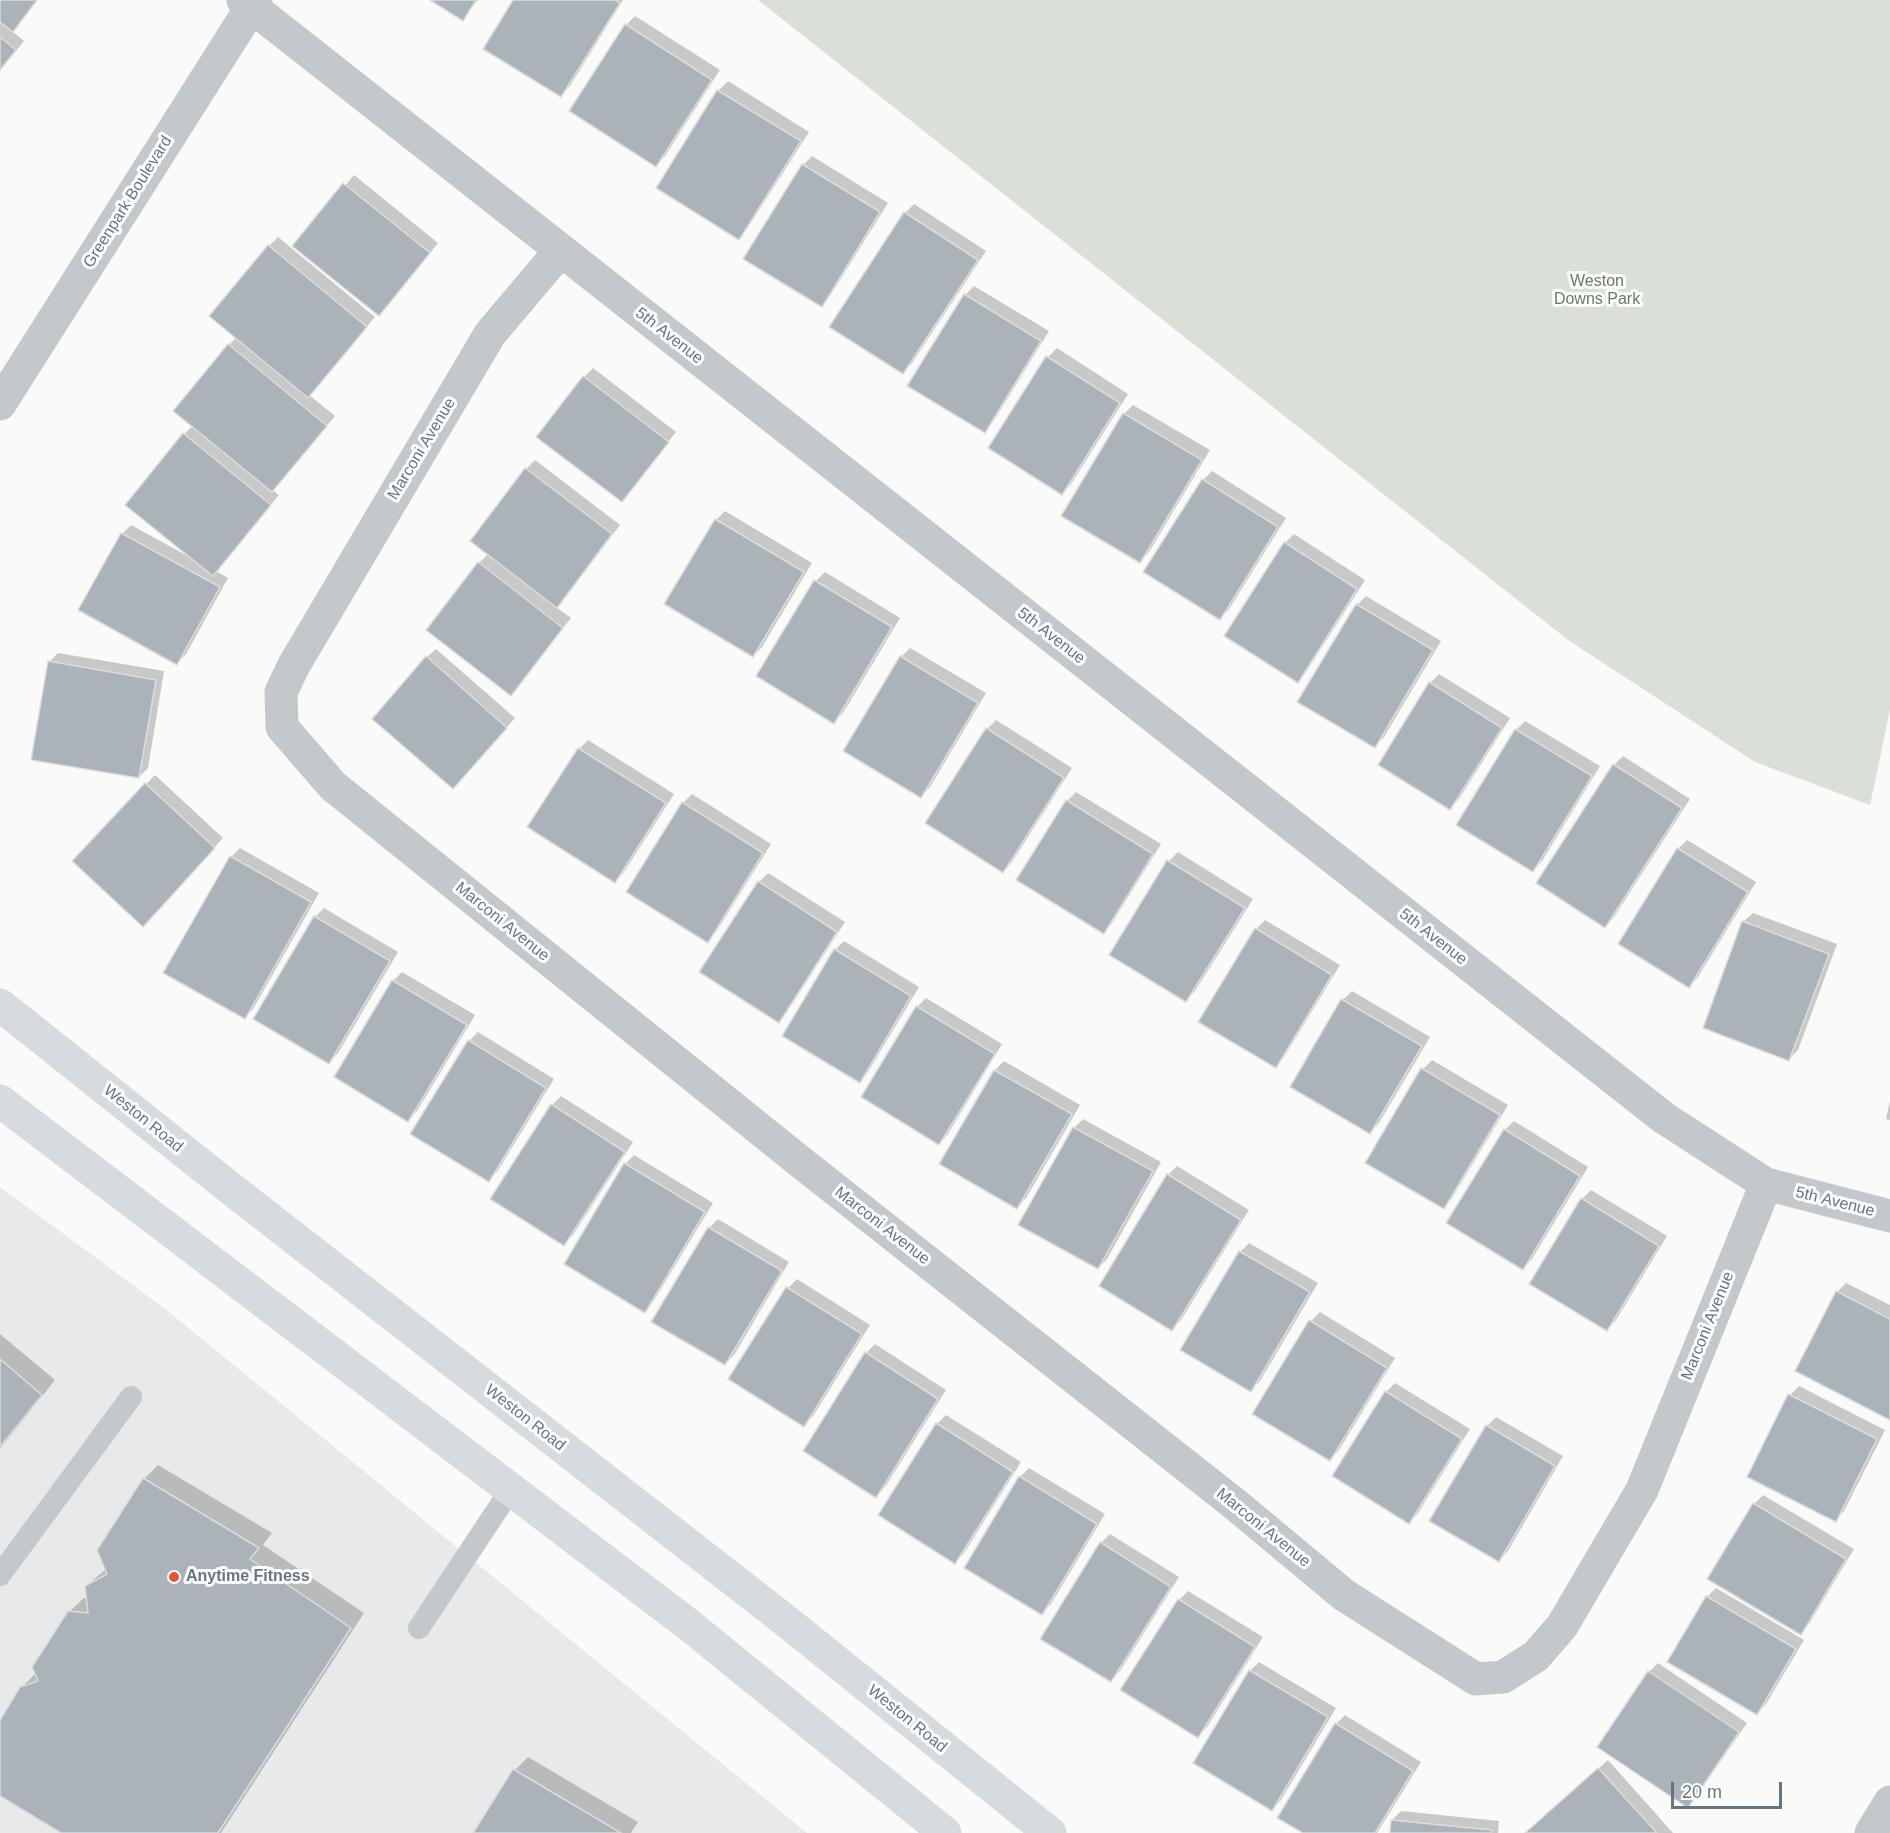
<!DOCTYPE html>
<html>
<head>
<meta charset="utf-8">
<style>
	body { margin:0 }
	#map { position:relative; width:1890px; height:1833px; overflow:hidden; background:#fafaf8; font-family:Arial,sans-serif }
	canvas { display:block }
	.scale { position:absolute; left:1671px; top:1782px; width:111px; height:27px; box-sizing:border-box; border:3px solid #657683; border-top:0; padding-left:8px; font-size:18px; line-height:21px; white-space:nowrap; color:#657683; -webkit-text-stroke:4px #fff; paint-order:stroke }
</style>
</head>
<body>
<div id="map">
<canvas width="1890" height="1833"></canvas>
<div class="scale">20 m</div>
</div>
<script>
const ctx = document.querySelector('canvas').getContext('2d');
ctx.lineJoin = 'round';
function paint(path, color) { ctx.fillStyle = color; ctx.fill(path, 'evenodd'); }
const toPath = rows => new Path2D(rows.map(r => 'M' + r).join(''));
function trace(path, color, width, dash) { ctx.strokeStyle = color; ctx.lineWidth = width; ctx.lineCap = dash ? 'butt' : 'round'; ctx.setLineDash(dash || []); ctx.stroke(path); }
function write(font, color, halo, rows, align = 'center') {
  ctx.font = font + ' Arial,sans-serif'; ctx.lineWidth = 6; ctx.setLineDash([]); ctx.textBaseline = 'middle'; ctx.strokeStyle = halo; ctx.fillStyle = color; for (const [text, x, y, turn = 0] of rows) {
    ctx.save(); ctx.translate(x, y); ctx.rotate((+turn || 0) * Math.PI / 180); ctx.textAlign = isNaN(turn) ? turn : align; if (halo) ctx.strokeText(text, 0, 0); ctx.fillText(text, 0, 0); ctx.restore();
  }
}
paint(toPath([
	[0,1187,164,1308,807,1833,0,1833]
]), '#e8e9e9');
paint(toPath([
	[758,0,1890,0,1890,710,1870,805,1755,762,1568,640]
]), '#dadfd7');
paint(toPath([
	[0,0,37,0,12,31,24,41,0,71],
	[433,0,478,0,462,19],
	[515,0,623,0,570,86,561,95],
	[635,16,720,70,665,156,656,165,571,110,626,25],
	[728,81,809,132,747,229,738,238,658,188,719,90],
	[812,156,888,203,830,296,821,305,803,165],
	[354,175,438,243,388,305,295,246],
	[914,204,986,251,912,363,903,372,905,213],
	[278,237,375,317,309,395,335,416,272,490,279,495,216,571,228,578,186,654,177,663,122,534,131,525,186,555,187,553,184,434,193,426,229,345,237,337,269,246],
	[974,286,1049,331,993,422,984,431,965,295],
	[1057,348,1128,394,1071,484,1062,493,1048,357],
	[593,368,676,432,622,500,584,377],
	[1133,405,1210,450,1149,552,1140,561,1063,516,1124,414],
	[535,460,620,525,566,597,556,607,571,618,511,694,479,563,488,554,472,541,526,469],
	[1212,471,1286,518,1229,609,1220,618,1203,480],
	[725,511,812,563,762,647,753,656,716,520],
	[1294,534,1365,580,1306,672,1297,681,1285,543],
	[825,572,900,618,843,713,834,722,816,581],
	[1366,596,1441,641,1384,737,1375,746,1299,701,1357,605],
	[910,648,986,693,930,787,921,796,845,750,901,657],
	[436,649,515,718,462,778,427,657],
	[58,653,164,671,148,768,139,777,49,662],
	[1439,674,1510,718,1459,799,1450,808,1430,683],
	[996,720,1072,768,1012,862,1003,871,987,729],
	[1525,721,1600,766,1542,861,1533,870,1516,730],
	[588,740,674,794,624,872,615,881,529,827,579,749],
	[1623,756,1690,799,1614,917,1605,926,1538,883,1614,765],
	[155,775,223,838,152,916,74,861],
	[1076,792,1161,844,1112,923,1103,932,1067,801],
	[692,794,771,844,716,932,707,941,683,803],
	[1687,840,1756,882,1698,977,1689,986,1620,944,1678,849],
	[240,848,319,893,253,1009,244,1018,231,857],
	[1178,852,1253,899,1195,991,1186,1000,1169,861],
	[768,873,845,922,787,1012,778,1021,759,882],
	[324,908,398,952,338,1053,329,1062,315,917],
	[1753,913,1837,944,1798,1050,1789,1059,1743,922],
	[1265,920,1340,965,1284,1057,1275,1066,1256,929],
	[844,941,919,987,868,1072,859,1081,835,950],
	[402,972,475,1015,417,1111,408,1120,393,981],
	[1352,991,1430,1037,1379,1123,1370,1132,1292,1086,1343,1000],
	[926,998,1002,1044,948,1134,939,1143,917,1007],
	[478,1032,554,1079,497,1172,488,1180,469,1041],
	[1432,1060,1508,1105,1452,1198,1443,1207,1368,1162,1423,1069],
	[1004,1061,1080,1105,1026,1198,1017,1207,941,1163,995,1070],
	[561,1096,633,1142,573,1235,564,1244,552,1105],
	[1890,1101,1890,1120,1886,1119],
	[1083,1119,1161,1162,1107,1259,1098,1268,1074,1128],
	[1514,1121,1588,1167,1532,1259,1523,1268,1505,1130],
	[634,1155,713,1203,653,1302,644,1311,625,1164],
	[1177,1166,1249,1210,1181,1320,1172,1329,1168,1175],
	[1591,1190,1667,1236,1616,1320,1607,1329,1582,1199],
	[718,1219,789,1262,734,1355,725,1364,709,1228],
	[1249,1243,1318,1283,1260,1381,1251,1390,1240,1252],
	[797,1279,870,1325,813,1416,804,1425,730,1379,788,1288],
	[1846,1283,1890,1305,1890,1418,1837,1292],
	[1320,1312,1395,1358,1339,1450,1330,1459,1311,1321],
	[0,1334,55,1380,0,1449],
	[875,1344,946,1390,885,1487,876,1496,866,1353],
	[1395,1383,1470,1429,1418,1513,1409,1522,1386,1392],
	[1799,1386,1885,1430,1844,1511,1835,1520,1790,1395],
	[946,1415,1021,1462,964,1553,955,1562,937,1424],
	[1496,1417,1563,1456,1508,1551,1499,1560,1487,1426],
	[158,1465,272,1533,263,1545,364,1613,221,1833,63,1833,0,1794,0,1722,21,1688,36,1673,69,1612,84,1598,88,1599,86,1586,106,1569,99,1551,145,1478],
	[1029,1468,1105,1514,1051,1604,1042,1613,1020,1477],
	[1763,1495,1854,1549,1809,1624,1800,1633,1709,1578,1754,1504],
	[1110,1534,1179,1577,1120,1671,1111,1680,1101,1543],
	[1716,1588,1804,1640,1766,1704,1757,1713,1669,1661,1707,1597],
	[1188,1591,1263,1637,1207,1727,1198,1736,1179,1600],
	[1259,1662,1336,1708,1281,1800,1272,1809,1250,1671],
	[1658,1663,1747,1723,1696,1797,1687,1806,1599,1746,1649,1672],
	[1345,1715,1421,1762,1377,1833,1306,1833,1336,1724],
	[528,1757,638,1822,631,1833,475,1833,515,1770],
	[1608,1760,1673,1833,1527,1833,1532,1828],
	[1401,1811,1499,1821,1498,1833,1391,1833,1392,1820]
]), '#0003');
const building = toPath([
	[0,0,37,0,13,32,0,22,0,0],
	[430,0,476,0,463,21,430,0],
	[513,0,615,0,620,3,561,97,483,49,513,0],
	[625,24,712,80,656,167,569,111,625,24],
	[0,37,16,50,0,70,0,37],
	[717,90,801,141,739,240,656,188,717,90],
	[802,164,880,212,822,307,743,259,802,164],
	[343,183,430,253,379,316,292,246,343,183],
	[904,212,978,260,903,374,829,327,904,212],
	[268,245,367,327,308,398,209,316,268,245],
	[964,294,1041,341,985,433,907,386,964,294],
	[228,344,327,426,272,492,173,411,228,344],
	[1046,356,1120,403,1062,495,988,448,1046,356],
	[583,376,669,442,622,502,536,437,583,376],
	[1123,413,1202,460,1140,563,1061,516,1123,413],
	[183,433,271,505,213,576,125,505,183,433],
	[525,468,612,534,557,608,470,541,525,468],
	[1202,479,1278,527,1220,620,1143,572,1202,479],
	[715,519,804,572,753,657,664,604,715,519],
	[121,533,220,587,177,665,78,610,121,533],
	[1284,542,1357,589,1298,683,1224,636,1284,542],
	[478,562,563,628,511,696,426,630,478,562],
	[814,580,892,627,834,724,756,676,814,580],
	[1356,604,1433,650,1375,748,1297,702,1356,604],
	[426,656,507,728,453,789,372,719,426,656],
	[900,656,978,703,921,798,843,751,900,656],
	[48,661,156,680,139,778,31,760,48,661],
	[1429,682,1502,728,1450,810,1378,765,1429,682],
	[986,728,1064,778,1003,873,925,823,986,728],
	[1515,729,1592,776,1533,872,1456,825,1515,729],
	[578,748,666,803,615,883,527,827,578,748],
	[1613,764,1682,808,1605,928,1536,883,1613,764],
	[145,783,215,848,143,927,72,861,145,783],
	[1066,800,1153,854,1104,934,1016,880,1066,800],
	[682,802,763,853,708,943,626,892,682,802],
	[1677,848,1748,892,1689,988,1618,944,1677,848],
	[230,856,311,902,245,1019,163,973,230,856],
	[1167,860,1245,908,1186,1002,1109,955,1167,860],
	[758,881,837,932,779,1023,699,972,758,881],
	[314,916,390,961,329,1064,253,1019,314,916],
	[1742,921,1829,954,1789,1061,1703,1028,1742,921],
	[1255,928,1332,975,1276,1068,1198,1022,1255,928],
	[834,949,911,996,860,1083,782,1036,834,949],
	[392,980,467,1025,408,1122,334,1077,392,980],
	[1341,999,1422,1046,1370,1134,1290,1087,1341,999],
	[916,1006,995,1054,939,1145,861,1097,916,1006],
	[468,1040,546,1088,489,1182,410,1134,468,1040],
	[1421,1068,1500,1115,1444,1209,1365,1163,1421,1068],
	[994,1070,1072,1114,1017,1209,939,1164,994,1070],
	[551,1104,625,1152,564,1246,490,1199,551,1104],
	[1073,1127,1153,1171,1098,1269,1018,1225,1073,1127],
	[1504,1129,1580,1176,1523,1270,1446,1223,1504,1129],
	[624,1163,705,1212,645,1313,564,1264,624,1163],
	[1167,1174,1241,1220,1172,1331,1099,1286,1167,1174],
	[1581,1198,1659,1246,1607,1331,1529,1284,1581,1198],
	[708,1227,782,1271,725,1365,651,1322,708,1227],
	[1239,1251,1310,1292,1251,1392,1180,1350,1239,1251],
	[786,1287,862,1334,804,1427,728,1379,786,1287],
	[1836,1291,1890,1319,1890,1420,1795,1371,1836,1291],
	[1309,1320,1387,1368,1330,1461,1252,1414,1309,1320],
	[865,1352,938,1399,876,1498,803,1451,865,1352],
	[0,1359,42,1395,0,1447,0,1359],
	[1385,1391,1462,1439,1409,1524,1332,1476,1385,1391],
	[1788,1394,1877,1439,1836,1522,1747,1477,1788,1394],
	[936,1423,1013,1472,955,1564,878,1515,936,1423],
	[1486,1425,1555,1466,1499,1562,1429,1521,1486,1425],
	[1019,1476,1097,1524,1042,1615,964,1568,1019,1476],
	[143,1478,259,1548,250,1559,351,1628,218,1833,61,1833,0,1796,0,1720,20,1687,38,1681,32,1667,68,1611,88,1613,85,1586,107,1574,97,1550,143,1478],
	[1753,1503,1846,1559,1801,1635,1707,1579,1753,1503],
	[1100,1542,1171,1587,1111,1682,1040,1639,1100,1542],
	[1706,1596,1796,1649,1757,1715,1667,1662,1706,1596],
	[1178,1599,1255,1647,1198,1738,1120,1690,1178,1599],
	[1249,1670,1328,1717,1272,1811,1193,1763,1249,1670],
	[1648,1671,1739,1732,1688,1808,1597,1747,1648,1671],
	[1335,1723,1413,1771,1375,1833,1303,1833,1277,1818,1335,1723],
	[1598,1768,1657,1833,1525,1833,1598,1768],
	[513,1769,621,1833,473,1833,513,1769],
	[1391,1820,1491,1830,1491,1833,1390,1833,1391,1820]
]);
paint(building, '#aab3b9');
trace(building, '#dcdcda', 1.5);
trace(toPath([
	[0,1575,131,1397],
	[419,1628,511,1489]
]), '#c3c8cc', 22);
trace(toPath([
	[243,0,1664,1118,1766,1184,1890,1216],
	[561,250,490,334,294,665,281,692,282,727,333,786,798,1160,1236,1505,1344,1595,1476,1679,1503,1677,1536,1656,1562,1626,1642,1490,1766,1184],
	[0,404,256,0]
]), '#c3c8cc', 33);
trace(toPath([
	[1871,1833,1890,1802]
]), '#c3c8cc', 33);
trace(toPath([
	[0,1005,230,1188,786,1621,1050,1833],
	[0,1101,689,1625,945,1833]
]), '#d6dbdf', 33);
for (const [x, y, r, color] of [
	[174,1577,6,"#e4572e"]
]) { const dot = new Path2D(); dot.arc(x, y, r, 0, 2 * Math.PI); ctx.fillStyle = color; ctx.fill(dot); trace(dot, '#fff', 2); }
write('16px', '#657683', '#fff', [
	["Greenpark Boulevard",128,202,-58],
	["5th Avenue",669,336,38],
	["Marconi Avenue",422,449,-59],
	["5th Avenue",1051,636,38],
	["Marconi Avenue",502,922,39],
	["5th Avenue",1433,937,38],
	["Weston Road",143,1119,39],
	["5th Avenue",1835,1202,14],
	["Marconi Avenue",882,1226,38],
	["Marconi Avenue",1708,1326,-68],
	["Weston Road",525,1418,38],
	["Marconi Avenue",1263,1528,39],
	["Weston Road",907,1719,39]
]);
write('16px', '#687a64', '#fff', [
	["Weston",1597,282],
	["Downs Park",1597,300]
]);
write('bold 16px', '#657683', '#fff', [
	["Anytime Fitness",186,1577]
], 'left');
</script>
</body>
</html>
